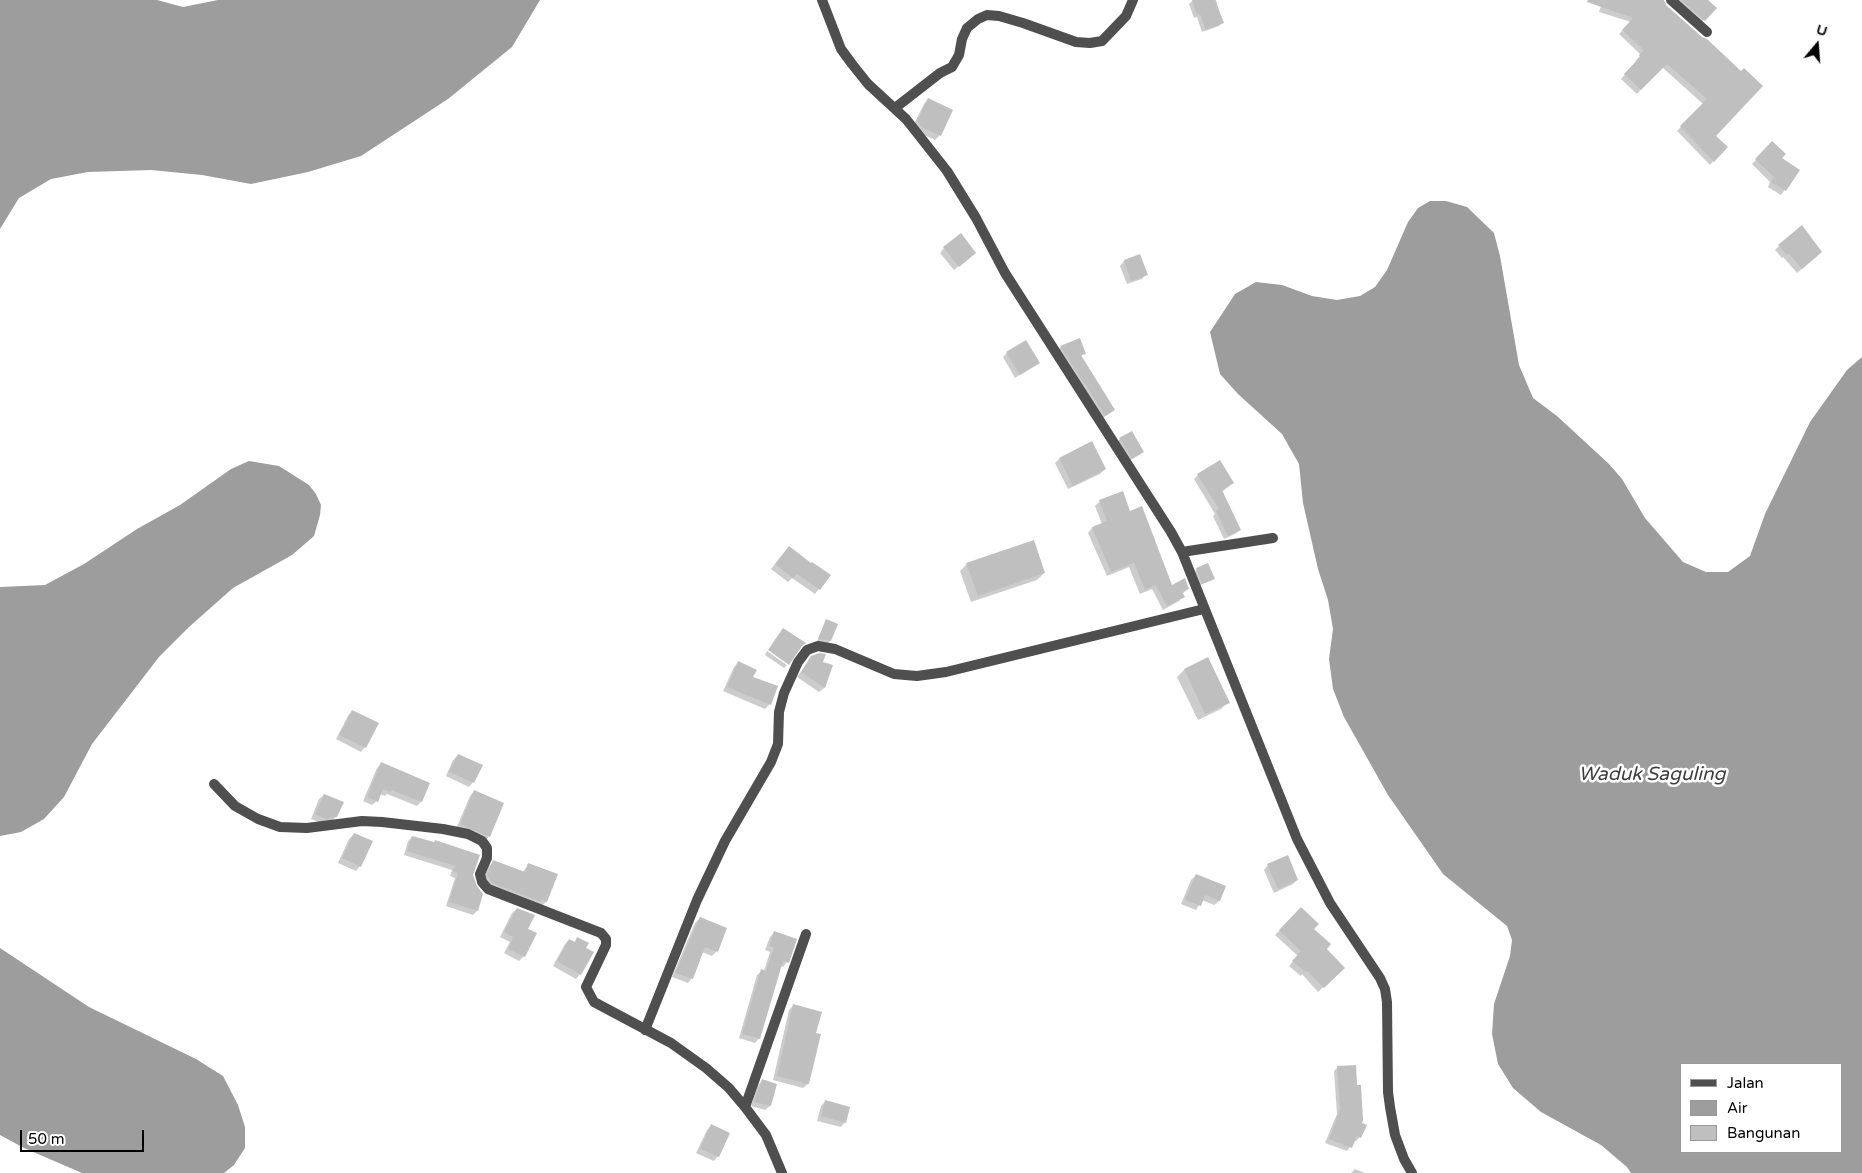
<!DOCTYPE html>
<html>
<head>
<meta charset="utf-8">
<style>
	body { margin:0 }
	#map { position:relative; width:1862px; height:1173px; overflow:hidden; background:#fff; font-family:"Varela Round",sans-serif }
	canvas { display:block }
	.legend { position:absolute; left:1680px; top:1063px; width:162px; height:90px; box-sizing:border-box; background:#fff; border:1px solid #999; margin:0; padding:6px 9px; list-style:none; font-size:15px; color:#000 }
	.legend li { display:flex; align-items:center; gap:10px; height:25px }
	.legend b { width:25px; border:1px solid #999 }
	.north { position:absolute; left:1792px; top:20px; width:50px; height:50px; -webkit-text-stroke:4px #fff; paint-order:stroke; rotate:18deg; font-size:14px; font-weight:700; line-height:20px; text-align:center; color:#000 }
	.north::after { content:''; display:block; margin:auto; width:18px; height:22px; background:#000; clip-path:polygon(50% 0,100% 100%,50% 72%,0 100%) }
	.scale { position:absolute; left:20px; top:1130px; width:124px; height:22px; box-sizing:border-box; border:2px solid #000; border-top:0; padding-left:6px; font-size:15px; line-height:18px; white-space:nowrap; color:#000; -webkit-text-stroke:4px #fff; paint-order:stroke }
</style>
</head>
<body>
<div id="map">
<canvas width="1862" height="1173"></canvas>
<ul class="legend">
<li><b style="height:6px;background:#4f4f4f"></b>Jalan</li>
<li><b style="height:14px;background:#9d9d9d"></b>Air</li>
<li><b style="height:14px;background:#bfbfbf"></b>Bangunan</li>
</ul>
<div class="north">U</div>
<div class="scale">50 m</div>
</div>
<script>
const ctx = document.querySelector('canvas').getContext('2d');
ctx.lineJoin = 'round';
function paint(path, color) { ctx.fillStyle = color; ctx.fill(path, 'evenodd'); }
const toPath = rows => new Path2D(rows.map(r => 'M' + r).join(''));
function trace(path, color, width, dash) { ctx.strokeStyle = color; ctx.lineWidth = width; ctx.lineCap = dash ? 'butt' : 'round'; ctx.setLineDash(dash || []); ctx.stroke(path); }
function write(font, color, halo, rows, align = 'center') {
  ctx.font = font + ' "Varela Round",sans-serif'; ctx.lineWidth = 5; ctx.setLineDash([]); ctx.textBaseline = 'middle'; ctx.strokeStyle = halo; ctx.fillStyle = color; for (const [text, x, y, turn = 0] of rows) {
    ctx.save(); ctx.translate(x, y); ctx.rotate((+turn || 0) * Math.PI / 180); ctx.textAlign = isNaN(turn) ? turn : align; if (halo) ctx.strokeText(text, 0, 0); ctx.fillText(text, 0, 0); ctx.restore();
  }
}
paint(toPath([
	[0,0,157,0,183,7,218,0,540,0,512,47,448,99,361,156,308,172,251,184,202,175,151,170,88,172,51,179,19,198,0,229],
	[1430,201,1446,201,1467,207,1494,233,1500,256,1519,365,1533,398,1557,416,1609,464,1622,479,1645,518,1683,562,1706,572,1728,572,1750,556,1765,514,1810,422,1847,370,1862,357,1862,1173,1631,1173,1627,1167,1601,1145,1541,1112,1513,1088,1498,1064,1492,1034,1494,1004,1510,956,1512,940,1507,926,1443,874,1388,795,1344,717,1333,689,1329,659,1333,629,1328,600,1318,569,1303,503,1299,464,1282,434,1238,394,1220,374,1210,332,1235,294,1256,282,1282,285,1312,296,1337,300,1360,296,1375,287,1387,270,1408,222,1418,208],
	[1681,1064,1841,1064,1841,1152,1681,1152],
	[249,461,279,466,309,485,316,494,321,505,320,515,314,536,292,555,233,588,189,627,159,657,92,744,64,797,44,819,21,832,0,836,0,587,45,585,84,564,137,529,180,505,231,469],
	[0,948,89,1007,196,1059,223,1076,238,1105,245,1127,245,1148,234,1165,224,1173,82,1173,24,1148,0,1135]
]), '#9d9d9d');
paint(toPath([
	[1193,0,1216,0,1222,23,1219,26,1202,32,1197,17,1194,18,1189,4],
	[1603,0,1663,0,1665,5,1702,38,1714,136,1726,147,1710,165,1677,131,1703,104,1662,67,1637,94,1621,79,1637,61,1636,60,1641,55,1619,34,1631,22,1599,12],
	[1672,0,1707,0,1715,8,1700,24],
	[928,99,940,135,935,140,916,131,913,126,924,104],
	[1772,143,1780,158,1798,171,1781,195,1768,187,1770,182,1752,164],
	[1779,246,1816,257,1797,273,1783,257,1782,258,1775,250],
	[944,248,970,257,954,270,940,253],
	[1139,256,1146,274,1142,279,1127,284,1120,266,1124,261],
	[1079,340,1084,353,1080,357,1114,410,1100,420,1056,351,1061,347],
	[1007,353,1039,362,1015,378,1003,357],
	[1120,439,1142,452,1128,462,1116,444],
	[1092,443,1105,469,1100,474,1068,489,1055,463,1059,459],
	[1198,475,1233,483,1222,492,1240,530,1235,534,1224,539,1213,516,1215,514,1194,479],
	[1100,501,1129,513,1172,587,1188,589,1182,594,1183,596,1179,601,1163,610,1152,589,1140,594,1129,567,1107,576,1088,533,1092,528,1102,524,1095,506],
	[789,547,811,565,829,576,815,594,792,578,788,582,771,569],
	[967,564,1044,573,1037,580,971,602,960,571],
	[1197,569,1212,580,1200,585,1195,571],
	[825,623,830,641,828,643,817,641],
	[767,651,787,665,784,668,765,655],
	[812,657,831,666,824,688,819,692,797,677],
	[1207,659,1228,702,1221,709,1198,720,1177,677,1184,670],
	[738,663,752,678,776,687,769,705,765,709,723,691,734,667],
	[352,711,365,747,361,752,336,739,348,716],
	[458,755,473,782,469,787,446,776,453,760],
	[381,764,421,802,417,806,387,794,385,796,380,794,377,801,372,805,363,801,377,768],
	[474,791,489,836,485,841,456,829,470,796],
	[324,795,336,816,332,821,321,823,311,819,319,799],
	[354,834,360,866,356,871,338,863,349,839],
	[412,837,472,875,477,911,473,915,446,906,455,878,450,876,452,870,404,855,408,841],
	[494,862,523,872,528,865,546,902,542,906,488,887,483,880,489,866],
	[1268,865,1297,880,1293,884,1274,893,1264,870],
	[1196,875,1224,887,1219,901,1214,905,1202,900,1196,910,1181,904,1191,880],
	[517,909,526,929,524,956,519,961,504,953,510,942,500,937,512,913],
	[1301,909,1325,949,1343,968,1318,992,1302,974,1301,976,1289,966,1298,956,1275,935],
	[700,918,726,929,716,952,712,956,702,952,692,978,688,983,672,977,695,923],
	[774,933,787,962,783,967,780,966,759,1038,755,1043,739,1038,757,975,762,971,764,971,770,952,765,950,770,937],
	[578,939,580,974,576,979,553,966,565,944,569,940,574,942],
	[794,1005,814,1034,819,1035,808,1084,803,1088,773,1080,789,1010],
	[1338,1067,1360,1137,1356,1141,1354,1141,1347,1151,1325,1143,1337,1114,1334,1071],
	[762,1081,770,1106,765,1110,751,1106,758,1085],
	[825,1102,845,1122,841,1127,817,1121,821,1106],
	[711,1126,718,1156,714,1161,696,1153,707,1130],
	[1355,1169,1365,1173,1351,1173]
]), '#0003');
paint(toPath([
	[1192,0,1215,0,1224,23,1206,30,1200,14,1197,15],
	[1588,0,1664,0,1666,5,1702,37,1707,39,1741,71,1744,68,1763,86,1716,136,1728,147,1714,162,1680,126,1707,99,1667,64,1641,90,1624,74,1640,57,1639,55,1644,50,1622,30,1633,18,1587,2],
	[1681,0,1708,0,1717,8,1705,21],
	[928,98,953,110,941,136,921,127,917,121],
	[1772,141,1786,154,1782,158,1800,170,1786,191,1771,182,1774,177,1755,159],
	[1802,225,1822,252,1802,269,1788,253,1787,255,1778,245],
	[961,233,976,253,959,267,943,247],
	[1140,254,1148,275,1131,281,1124,260],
	[1080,338,1086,354,1081,355,1115,410,1105,416,1086,385,1085,385,1060,346],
	[1026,340,1040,363,1020,375,1006,352],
	[1132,431,1144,452,1132,459,1119,438],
	[1092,441,1106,469,1073,486,1059,458],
	[1220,460,1234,483,1222,490,1241,530,1228,536,1216,511,1219,509,1197,474],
	[1123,491,1130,511,1142,506,1172,585,1185,578,1189,589,1182,592,1185,597,1167,606,1156,585,1145,590,1134,563,1111,572,1092,527,1107,521,1099,500],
	[1034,540,1045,573,978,596,966,563],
	[789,546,811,563,812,562,831,575,820,590,797,574,793,578,775,564],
	[1208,563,1215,579,1202,584,1196,568],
	[826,619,838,624,831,641,818,639],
	[783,628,806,643,802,646,789,665,768,650],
	[819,653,826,654,823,662,833,665,825,688,801,672,811,656],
	[1208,657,1230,703,1205,714,1184,669],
	[738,661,757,670,753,677,778,686,771,705,727,687],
	[352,710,379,723,366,748,339,735],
	[458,754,483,765,474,783,449,772],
	[381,762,430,783,422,802,391,790,391,792,383,789,378,802,367,797],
	[474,790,504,803,490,837,460,824],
	[324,794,344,802,337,817,326,819,315,814],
	[354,833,373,841,361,867,342,858],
	[412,836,434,842,435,840,480,855,473,875,477,886,483,894,478,911,449,902,458,873,453,871,455,866,407,851],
	[1288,855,1298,880,1278,889,1267,864],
	[493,860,525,872,528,863,558,874,547,902,541,900,541,902,492,883,487,875],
	[1196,874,1226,886,1220,901,1205,895,1201,906,1185,900],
	[1301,907,1319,924,1314,929,1331,944,1327,949,1345,968,1324,988,1307,971,1306,972,1292,961,1301,951,1279,930],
	[517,908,535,915,528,929,537,933,525,957,508,949,513,937,504,932],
	[700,917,727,928,718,952,705,947,693,979,675,973],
	[774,931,797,939,789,963,783,961,760,1039,742,1034,761,969,766,971,774,947,769,946],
	[577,937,589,943,586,948,594,952,581,975,557,961,569,939,575,942],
	[793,1004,822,1012,816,1033,821,1034,809,1084,777,1076],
	[1356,1065,1357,1085,1361,1085,1363,1120,1362,1123,1367,1125,1361,1138,1357,1136,1352,1148,1329,1139,1340,1109,1337,1066],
	[762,1079,777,1084,771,1106,754,1102],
	[825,1100,850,1107,846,1123,821,1116],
	[711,1124,730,1133,719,1157,700,1149]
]), '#bfbfbf');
trace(toPath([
	[822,0,841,49,852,64,868,84,906,119,947,171,976,218,1005,273,1171,532,1182,552,1297,839,1330,903,1380,978,1385,989,1387,1002,1388,1092,1390,1107,1395,1135,1404,1159,1412,1173],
	[1671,0,1707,32],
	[895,108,940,73,952,67,959,55,962,39,967,28,978,19,987,15,999,16,1023,23,1076,42,1090,43,1102,41,1126,16,1133,0],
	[1182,552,1273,538],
	[214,784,235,806,258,819,280,827,307,828,362,821,382,822,443,829,468,834,482,841,487,848,487,858,480,874,482,882,488,889,601,933,606,939,606,945,586,987,594,1002,671,1043,706,1068,729,1088,745,1107,766,1135,782,1173],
	[645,1030,697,900,725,841,771,762,778,744,779,712,784,693,798,662,807,650,818,646,835,649,894,674,917,676,946,672,1204,609],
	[745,1107,806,934]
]), '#4f4f4f', 10);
write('italic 19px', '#3e3e3e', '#fff', [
	["Waduk Saguling",1652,775]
]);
</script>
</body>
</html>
